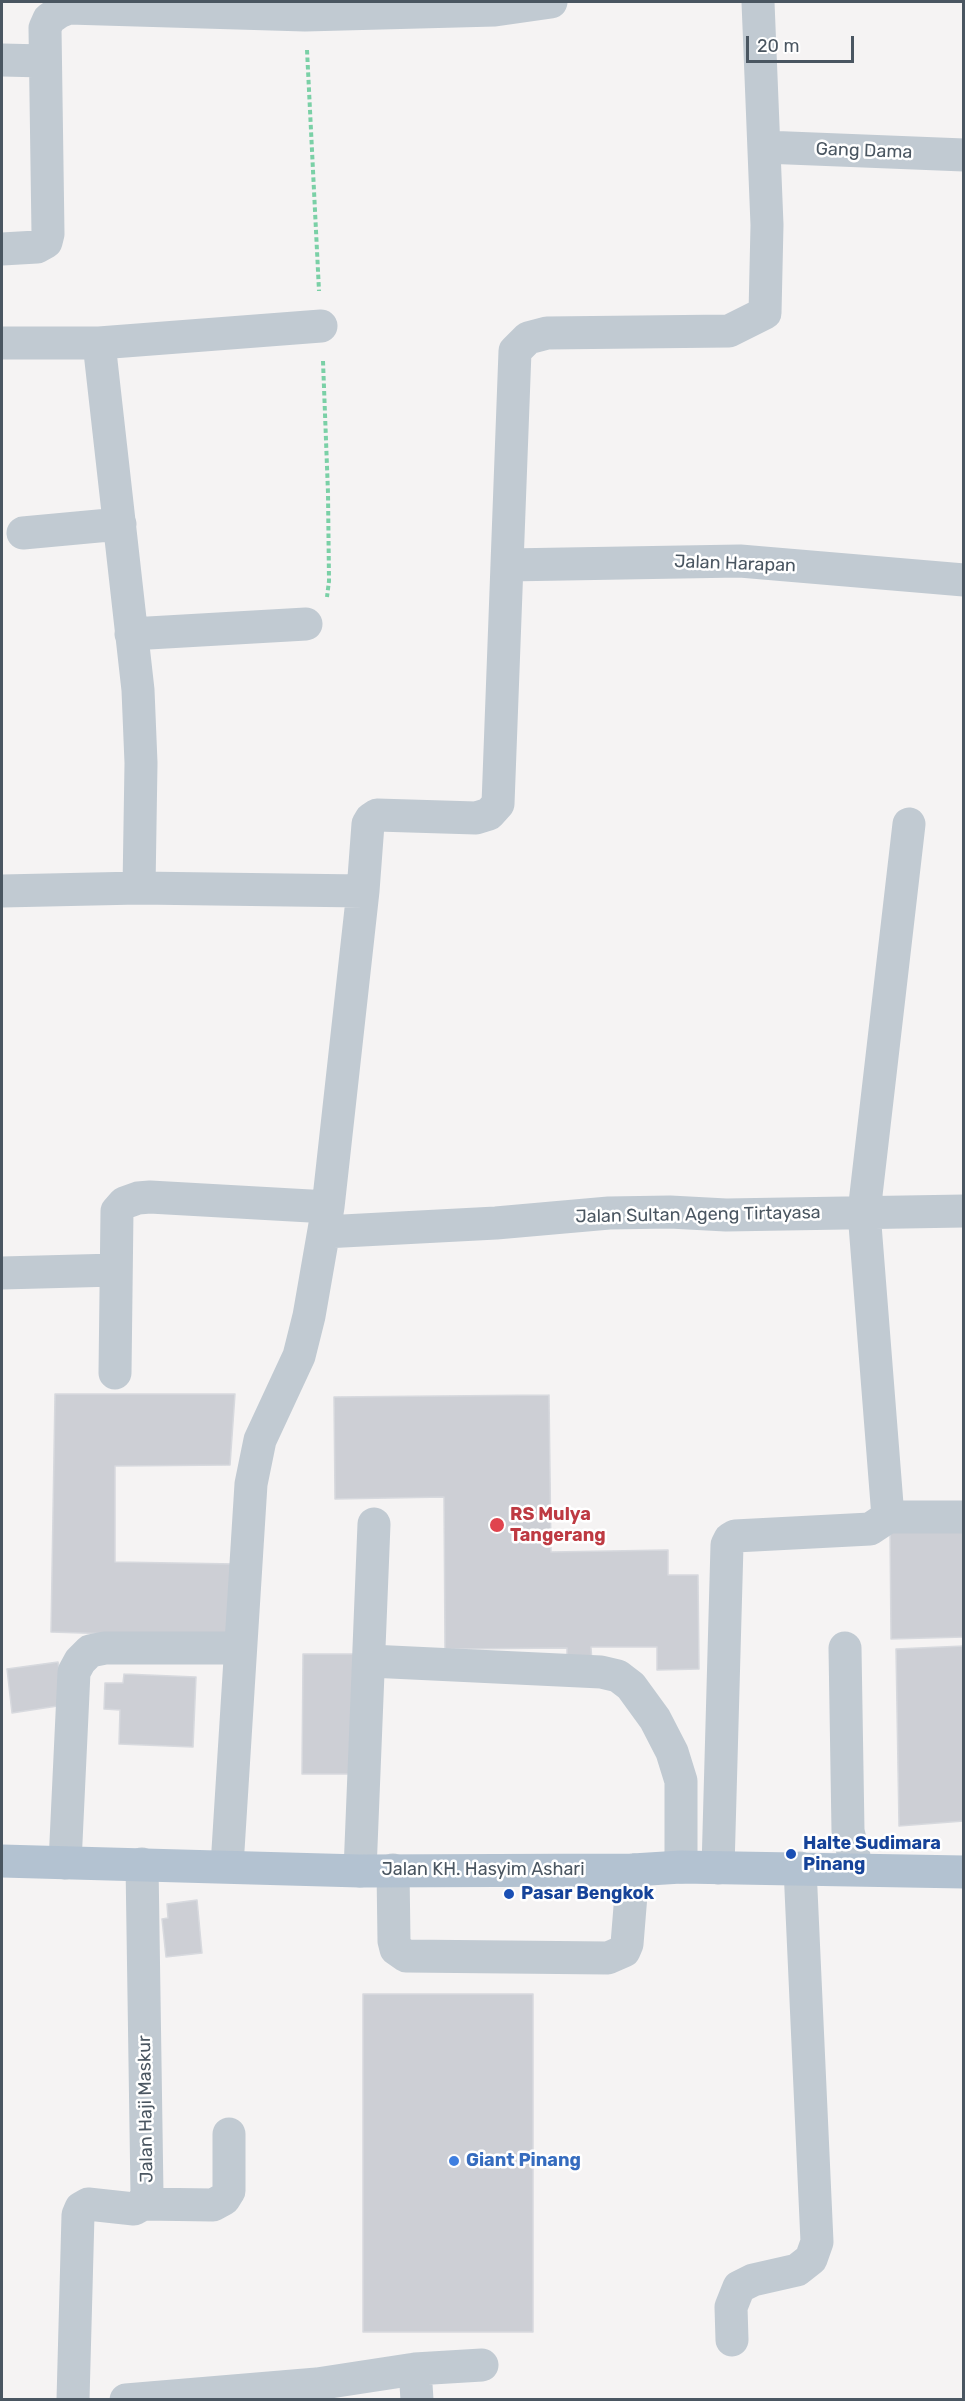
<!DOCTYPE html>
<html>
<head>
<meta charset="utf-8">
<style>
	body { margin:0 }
	#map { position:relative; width:965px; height:2401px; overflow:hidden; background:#f5f3f3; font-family:Rubik,sans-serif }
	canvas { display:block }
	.frame { position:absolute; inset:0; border:3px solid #4a5661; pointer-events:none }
	.scale { position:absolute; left:746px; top:36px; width:108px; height:27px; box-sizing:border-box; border:3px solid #4a5661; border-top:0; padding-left:8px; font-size:18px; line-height:21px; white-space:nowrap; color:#4a5661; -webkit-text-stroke:4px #fff; paint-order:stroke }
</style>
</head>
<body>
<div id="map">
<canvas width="965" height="2401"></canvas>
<div class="frame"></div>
<div class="scale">20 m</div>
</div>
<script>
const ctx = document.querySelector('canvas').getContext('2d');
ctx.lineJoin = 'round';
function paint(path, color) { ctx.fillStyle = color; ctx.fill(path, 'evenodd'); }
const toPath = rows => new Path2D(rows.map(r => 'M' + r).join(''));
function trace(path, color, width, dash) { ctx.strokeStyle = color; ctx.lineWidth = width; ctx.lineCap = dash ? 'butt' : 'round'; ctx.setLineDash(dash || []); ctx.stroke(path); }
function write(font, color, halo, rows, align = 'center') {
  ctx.font = font + ' Rubik,sans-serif'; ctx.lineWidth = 5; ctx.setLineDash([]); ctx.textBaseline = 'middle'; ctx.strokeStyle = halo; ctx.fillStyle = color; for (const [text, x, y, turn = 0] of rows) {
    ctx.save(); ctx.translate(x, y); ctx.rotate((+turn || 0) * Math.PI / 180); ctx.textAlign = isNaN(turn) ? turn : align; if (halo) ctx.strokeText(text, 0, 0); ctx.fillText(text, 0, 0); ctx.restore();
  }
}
const building = toPath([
	[55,1394,235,1394,230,1465,115,1466,115,1562,236,1564,236,1638,51,1632,55,1394],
	[549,1395,551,1552,668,1550,668,1575,698,1575,699,1669,657,1670,657,1647,591,1647,592,1663,567,1663,567,1648,445,1649,444,1497,335,1499,334,1397,549,1395],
	[964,1527,964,1637,891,1639,890,1529,964,1527],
	[964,1646,964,1821,899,1826,896,1649,964,1646],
	[303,1654,354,1654,353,1774,302,1774,303,1654],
	[58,1662,64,1705,12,1713,7,1669,58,1662],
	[124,1674,196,1677,193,1747,119,1744,120,1710,104,1709,105,1683,123,1683,124,1674],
	[197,1900,202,1953,166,1957,162,1919,168,1918,167,1904,197,1900],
	[363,1994,533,1994,533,2332,363,2332,363,1994]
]);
paint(building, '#cdcfd5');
trace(building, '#d7d9de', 1.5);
trace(toPath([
	[307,50,319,291],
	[323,361,328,493,329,581,327,597]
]), '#7ad0a6', 4, [4.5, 3]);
trace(toPath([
	[2,60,44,61],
	[764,147,964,155],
	[2,249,37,247,46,242,48,234,45,28,49,19,59,12,69,8,305,15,495,10,551,2],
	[2,343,99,343,321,326],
	[99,343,138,690,141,763,139,888],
	[23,533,120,524],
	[507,565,740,561,964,580],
	[131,634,306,624],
	[2,891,139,888,363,891],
	[324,1232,496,1223,609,1213,670,1212,726,1215,964,1211],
	[2,1273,116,1270],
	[115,1373,117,1211,124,1203,138,1198,150,1197,328,1207],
	[888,1517,864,1212,909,824],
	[845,1648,848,1831,857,1869],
	[370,1661,601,1672,618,1676,631,1686,655,1719,672,1752,681,1781,681,1867],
	[65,1863,74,1672,80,1661,90,1651,105,1648,240,1648],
	[227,1866,251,1484,260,1440,299,1356,309,1316,328,1207,363,891,368,824,371,819,377,815,476,818,489,814,498,804,515,351,528,338,547,333,729,331,765,313,767,225,758,2],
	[718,1868,727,1545,730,1539,735,1536,870,1529,888,1517,964,1517],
	[393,1870,394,1941,396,1949,406,1956,608,1958,624,1951,627,1944,633,1870],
	[360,1871,374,1524],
	[143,2204,213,2205,224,2199,229,2191,229,2134],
	[732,2340,731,2307,739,2287,753,2280,797,2270,811,2259,817,2242,800,1868],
	[415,2369,417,2400],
	[73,2400,78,2215,81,2208,88,2204,134,2209,143,2204,147,2194,142,1864],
	[126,2400,317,2384,415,2369,482,2365]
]), '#c1cad2', 33);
trace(toPath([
	[2,1861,360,1871,633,1870,681,1867,964,1872]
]), '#b3c2d1', 33);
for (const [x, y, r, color] of [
	[497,1525,8,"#e0444e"],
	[791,1854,6,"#1a4fb4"],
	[509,1894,6,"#1a4fb4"],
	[454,2161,6,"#3f7fe0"]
]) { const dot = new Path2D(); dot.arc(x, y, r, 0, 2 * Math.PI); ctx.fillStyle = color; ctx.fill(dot); trace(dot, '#fff', 2); }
write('18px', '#4a5661', '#fff', [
	["Gang Dama",864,151,2],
	["Jalan Harapan",735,564,2],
	["Jalan Sultan Ageng Tirtayasa",698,1215,-1],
	["Jalan KH. Hasyim Ashari",483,1870],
	["Jalan Haji Maskur",146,2109,-91]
]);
write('bold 18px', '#be3a42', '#fff', [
	["RS Mulya",510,1515],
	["Tangerang",510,1536]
], 'left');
write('bold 18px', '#164399', '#fff', [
	["Halte Sudimara",803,1844],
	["Pinang",803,1865],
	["Pasar Bengkok",521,1894]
], 'left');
write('bold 18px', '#366cbe', '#fff', [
	["Giant Pinang",466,2161]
], 'left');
</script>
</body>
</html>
